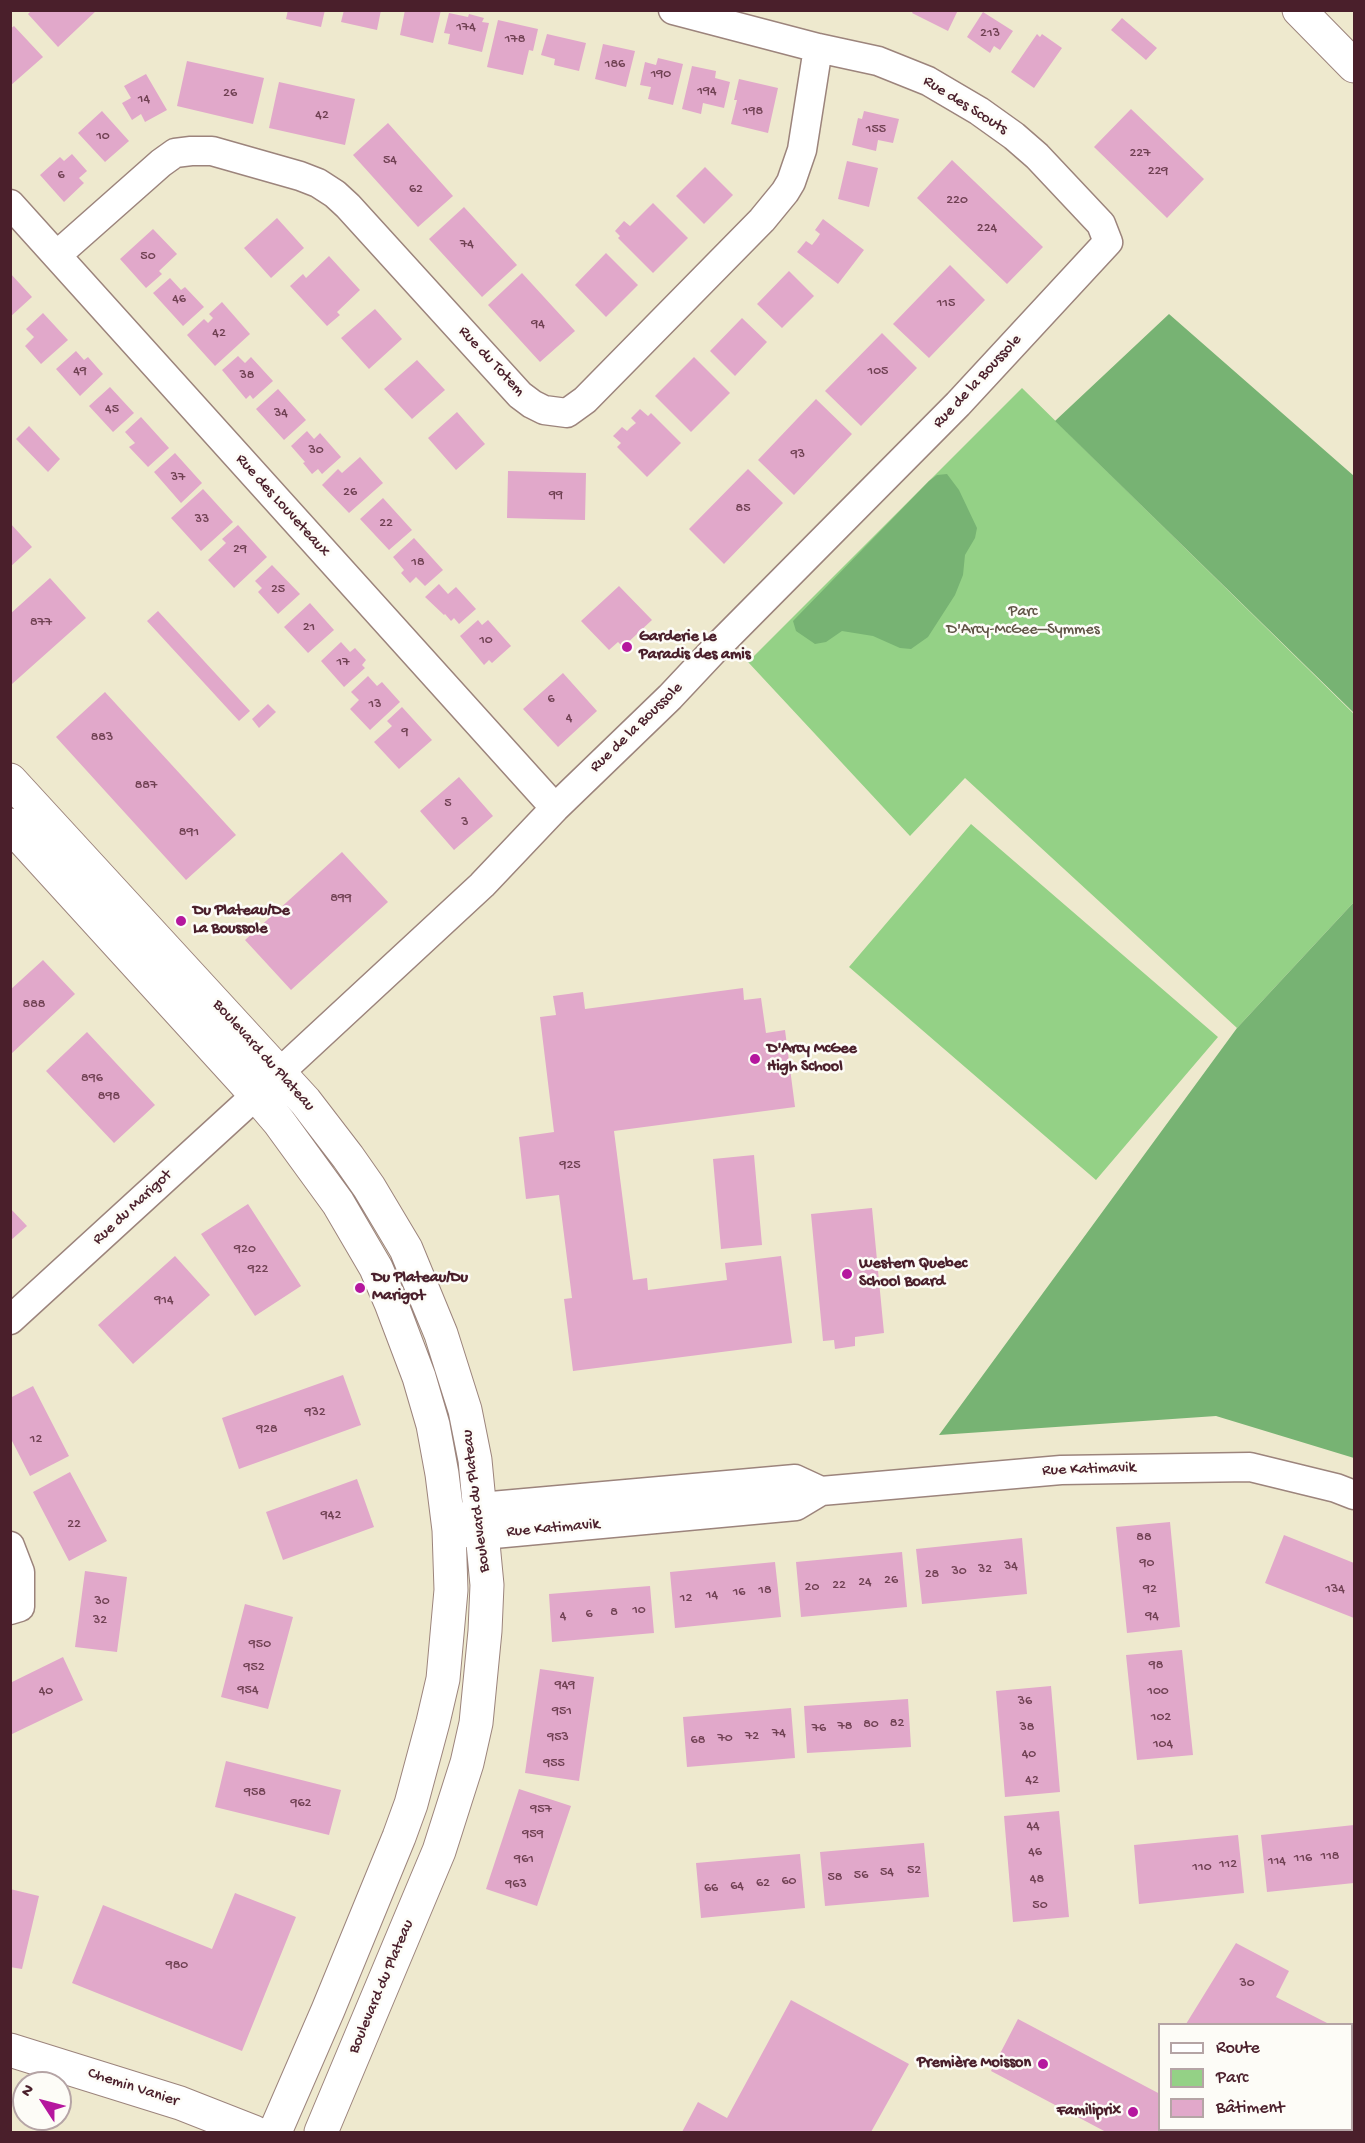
<!DOCTYPE html>
<html>
<head>
<meta charset="utf-8">
<style>
	body { margin:0 }
	#map { position:relative; width:1365px; height:2143px; overflow:hidden; background:#eee9ce; font-family:"Gochi Hand",sans-serif }
	canvas { display:block }
	.frame { position:absolute; inset:0; border:12px solid #4a1f2b; pointer-events:none }
	.legend { position:absolute; left:1158px; top:2023px; width:195px; height:108px; box-sizing:border-box; background:#fdfcf7; border:2px solid #b5a4a5; margin:0; padding:8px 10px; list-style:none; font-size:18px; color:#4a1f2b }
	.legend li { display:flex; align-items:center; gap:12px; height:30px }
	.legend b { width:30px; border:2px solid #b5a4a5 }
	.north { position:absolute; left:12px; top:2071px; width:60px; height:60px; box-sizing:border-box; background:#fdfcf7; border:2px solid #b5a4a5; border-radius:50%; rotate:306deg; font-size:16px; font-weight:700; line-height:24px; text-align:center; color:#4a1f2b }
	.north::after { content:''; display:block; margin:auto; width:21px; height:27px; background:#b5179e; clip-path:polygon(50% 0,100% 100%,50% 72%,0 100%) }
</style>
</head>
<body>
<div id="map">
<canvas width="1365" height="2143"></canvas>
<div class="frame"></div>
<ul class="legend">
<li><b style="height:8px;background:#fff"></b>Route</li>
<li><b style="height:16px;background:#94d186"></b>Parc</li>
<li><b style="height:16px;background:#e1a8ca"></b>Bâtiment</li>
</ul>
<div class="north">N</div>
</div>
<script>
const ctx = document.querySelector('canvas').getContext('2d');
ctx.lineJoin = 'round';
function paint(path, color) { ctx.fillStyle = color; ctx.fill(path, 'evenodd'); }
const toPath = rows => new Path2D(rows.map(r => 'M' + r).join(''));
function trace(path, color, width, dash) { ctx.strokeStyle = color; ctx.lineWidth = width; ctx.lineCap = dash ? 'butt' : 'round'; ctx.setLineDash(dash || []); ctx.stroke(path); }
function write(font, color, halo, rows, align = 'center') {
  ctx.font = font + ' "Gochi Hand",sans-serif'; ctx.lineWidth = 5; ctx.setLineDash([]); ctx.textBaseline = 'middle'; ctx.strokeStyle = halo; ctx.fillStyle = color; for (const [text, x, y, turn = 0] of rows) {
    ctx.save(); ctx.translate(x, y); ctx.rotate((+turn || 0) * Math.PI / 180); ctx.textAlign = isNaN(turn) ? turn : align; if (halo) ctx.strokeText(text, 0, 0); ctx.fillText(text, 0, 0); ctx.restore();
  }
}
paint(toPath([
	[1022,388,1354,714,1354,902,1237,1028,965,778,910,836,748,662],
	[971,824,1218,1037,1096,1180,849,967]
]), '#94d186');
paint(toPath([
	[1169,314,1354,476,1354,713,1055,421],
	[947,474,959,490,977,528,975,538,965,555,963,575,955,595,928,637,911,649,900,648,873,636,842,631,826,642,815,644,796,631,793,621,929,481,937,475],
	[1354,902,1354,1458,1216,1416,939,1435,1237,1028]
]), '#77b373');
paint(toPath([
	[32,10,97,10,58,47,28,14],
	[288,10,325,10,321,27,286,19],
	[344,10,381,10,377,30,341,22],
	[405,10,441,10,433,43,400,35],
	[914,10,958,10,948,31,912,13],
	[983,12,1013,31,1000,50,994,46,990,53,967,37],
	[449,13,468,17,469,14,484,18,482,22,489,23,482,52,448,44,450,34,444,33],
	[1122,18,1157,48,1146,60,1111,30],
	[498,20,538,29,533,51,529,50,523,75,487,67],
	[14,26,43,57,10,86,10,29],
	[547,34,586,43,579,71,554,65,555,59,541,55],
	[1037,34,1040,37,1042,34,1062,48,1034,88,1011,72],
	[603,44,635,51,626,87,595,79],
	[658,58,683,64,673,105,648,99,651,87,640,85,645,62,656,65],
	[187,61,264,78,253,124,177,106],
	[692,66,716,71,715,78,730,82,724,108,703,103,701,114,682,109],
	[146,74,167,110,145,122,141,114,132,120,122,103,131,98,124,86],
	[739,79,778,88,768,133,731,124,737,100,734,100],
	[279,82,355,99,345,145,269,128],
	[1131,109,1204,179,1167,218,1094,147],
	[102,111,129,141,105,162,78,133],
	[864,111,899,119,893,143,878,140,876,151,852,145,858,118,862,119],
	[388,123,453,196,418,227,353,155],
	[72,154,87,171,79,178,84,183,64,202,40,175,60,157,64,161],
	[952,160,1043,247,1007,284,917,198],
	[847,161,878,168,869,207,838,199],
	[705,167,733,195,704,224,676,196],
	[653,203,688,238,653,273,618,238,620,236,615,231,624,221,630,226],
	[464,207,517,265,482,297,429,239],
	[277,218,304,248,271,278,244,248],
	[823,219,864,250,838,284,797,252,806,241,812,245,816,240,820,234,815,230],
	[153,229,177,254,159,271,162,274,146,288,120,259],
	[606,253,638,285,606,317,575,285],
	[329,256,360,290,337,312,340,315,327,326,290,286,303,274,306,278],
	[950,265,985,300,929,358,893,324],
	[789,271,814,296,782,328,757,304],
	[10,273,32,297,10,317],
	[522,273,575,331,540,362,488,305],
	[170,278,181,290,185,287,204,307,183,326,153,293],
	[222,302,250,334,215,366,187,335,204,319,208,323,213,318,209,314],
	[375,309,402,339,369,369,341,338],
	[43,313,68,340,41,364,25,346,34,337,26,329],
	[742,318,767,342,735,376,710,351],
	[882,333,917,368,861,426,825,391],
	[76,351,84,360,88,357,103,374,80,396,56,369],
	[238,356,245,363,251,357,273,381,253,399,250,395,246,399,222,370],
	[694,357,730,393,691,432,655,396],
	[417,360,445,390,412,419,384,389],
	[110,387,134,413,113,432,89,406],
	[278,389,306,420,284,440,256,409],
	[816,399,852,434,794,495,758,460],
	[640,409,648,416,651,413,681,443,647,477,617,447,621,443,613,436,622,427,627,431,631,427,636,423,631,418],
	[457,412,485,444,456,470,428,438],
	[141,417,169,448,148,467,129,447,135,443,125,432],
	[29,426,60,459,48,472,16,439],
	[307,431,314,439,320,433,341,457,322,474,318,469,312,474,303,463,305,462,291,446],
	[175,453,202,483,181,503,154,472],
	[360,457,383,483,349,513,322,485,338,469,342,473],
	[748,469,783,503,724,564,689,529],
	[508,471,586,473,585,520,507,518],
	[203,489,233,522,201,551,171,518],
	[383,498,412,530,389,550,360,519],
	[10,523,32,547,10,567],
	[238,525,267,557,234,588,208,560,226,543,222,539],
	[414,538,443,570,425,586,416,577,410,583,401,573,404,570,393,557],
	[272,565,300,594,278,614,258,592,262,588,255,581],
	[50,578,86,618,12,684,10,682,10,614],
	[439,584,448,594,456,587,476,609,459,624,454,618,451,621,445,614,444,615,425,597],
	[619,586,652,620,623,647,618,642,609,650,581,621],
	[310,603,334,630,308,653,284,627],
	[158,611,250,711,239,721,147,621],
	[478,620,482,625,488,620,511,646,492,663,489,660,484,665,460,636],
	[341,642,350,652,355,648,366,660,362,665,365,668,344,687,321,661],
	[563,673,597,711,558,747,523,709],
	[368,676,377,686,382,682,400,702,370,730,350,709,359,700,351,692],
	[105,692,236,835,186,880,56,737],
	[268,704,276,712,259,728,252,719],
	[402,707,432,740,399,769,374,742,392,726,387,721],
	[459,777,493,816,454,850,420,811],
	[342,852,388,902,291,990,245,940],
	[43,960,75,994,10,1055,10,990],
	[743,988,744,1000,761,998,766,1033,785,1030,795,1107,614,1131,633,1280,647,1278,648,1290,727,1280,725,1263,781,1256,792,1343,573,1371,564,1299,572,1298,559,1195,526,1199,519,1137,554,1132,540,1017,556,1015,553,996,583,992,585,1009],
	[87,1032,155,1105,114,1143,46,1071],
	[754,1155,762,1245,721,1249,713,1159],
	[248,1204,301,1286,255,1316,201,1234],
	[10,1208,27,1226,10,1241],
	[872,1208,884,1333,855,1337,855,1346,835,1349,834,1340,823,1341,811,1214],
	[175,1256,210,1295,133,1364,98,1325],
	[343,1375,361,1425,239,1469,222,1418],
	[33,1386,69,1456,30,1476,10,1437,10,1398],
	[70,1472,107,1541,69,1561,33,1492],
	[357,1479,374,1527,283,1560,266,1512],
	[1170,1522,1180,1627,1127,1633,1116,1527],
	[1284,1535,1354,1563,1354,1618,1265,1583],
	[1022,1538,1027,1594,922,1604,916,1549],
	[902,1552,907,1607,801,1617,796,1562],
	[775,1562,781,1617,675,1628,670,1572],
	[85,1571,127,1577,117,1652,75,1647],
	[650,1586,654,1633,552,1642,549,1594],
	[245,1604,293,1617,268,1709,221,1697],
	[1182,1650,1193,1755,1137,1760,1126,1655],
	[63,1657,83,1700,10,1735,10,1683],
	[540,1669,594,1677,579,1781,525,1773],
	[1051,1686,1060,1792,1005,1797,996,1691],
	[908,1699,911,1747,807,1753,804,1706],
	[791,1708,795,1758,687,1767,683,1717],
	[226,1761,341,1790,329,1835,215,1807],
	[519,1789,571,1806,537,1906,486,1889],
	[1059,1811,1069,1917,1013,1922,1004,1816],
	[1354,1825,1354,1883,1267,1892,1261,1835],
	[1238,1835,1244,1893,1139,1904,1134,1845],
	[924,1843,929,1897,825,1906,820,1852],
	[800,1854,805,1908,701,1918,696,1863],
	[10,1889,39,1896,22,1969,10,1967],
	[235,1893,296,1917,242,2051,72,1983,103,1905,212,1949],
	[1236,1943,1289,1971,1276,1997,1329,2024,1186,2024],
	[791,2000,909,2064,871,2132,682,2132,698,2102,727,2118],
	[1018,2019,1160,2094,1158,2132,1106,2132,991,2071],
	[1352,2037,1354,2038,1354,2112,1352,2110]
]), '#e1a8ca');
const minor = toPath([
	[10,204,555,808],
	[57,255,161,163,175,153,191,151,212,151,300,176,318,183,335,194,348,206,520,395,532,404,544,410,567,413,585,400,762,220,785,192,791,182,802,150,818,48],
	[279,1073,482,885,555,808,670,697,716,648,958,404,1108,242,1101,224,1037,156,1014,136,979,111,928,81,878,61,818,48,673,10],
	[10,1320,256,1095],
	[462,1520,480,1507,795,1479,821,1491],
	[460,1532,483,1535,796,1506,821,1491,1061,1470,1250,1467,1336,1488,1354,1495],
	[10,1546,20,1572,20,1607,10,1610]
]);
const major = toPath([
	[10,780,305,1101,348,1157,369,1187,406,1249,441,1334,465,1410,475,1460,487,1585,485,1631,476,1723,467,1763,439,1851,321,2132],
	[10,825,256,1095,279,1122,338,1203,376,1268,391,1303,419,1377,433,1425,442,1474,449,1530,451,1590,443,1679,433,1722,411,1804,399,1837,328,2010,275,2132],
	[10,2050,180,2103,254,2132]
]);
const highway = toPath([
	[1299,10,1354,66]
]);
trace(minor, '#9c847c', 31);
trace(major, '#9c847c', 35);
trace(highway, '#9c847c', 35);
trace(minor, '#fff', 28);
trace(major, '#fff', 33);
trace(highway, '#fff', 33);
for (const [x, y, r, color] of [
	[627,647,6,"#b5179e"],
	[181,921,6,"#b5179e"],
	[755,1059,6,"#b5179e"],
	[847,1274,6,"#b5179e"],
	[360,1288,6,"#b5179e"],
	[1043,2064,6,"#b5179e"],
	[1133,2112,6,"#b5179e"]
]) { const dot = new Path2D(); dot.arc(x, y, r, 0, 2 * Math.PI); ctx.fillStyle = color; ctx.fill(dot); trace(dot, '#fdfcf7', 2); }
write('14px', '#704153', null, [
	["174",466,28],
	["213",990,34],
	["178",515,40],
	["186",615,65],
	["190",661,75],
	["194",707,92],
	["26",230,94],
	["14",144,100],
	["198",753,112],
	["42",322,116],
	["155",876,130],
	["10",103,137],
	["227",1140,154],
	["54",390,161],
	["229",1158,172],
	["6",61,176],
	["62",416,190],
	["220",957,201],
	["224",987,229],
	["74",467,245],
	["50",148,257],
	["46",179,300],
	["115",946,304],
	["94",538,325],
	["42",219,334],
	["49",80,372],
	["105",878,372],
	["38",247,376],
	["45",112,410],
	["34",281,414],
	["30",316,451],
	["93",798,455],
	["37",178,478],
	["26",350,493],
	["99",556,496],
	["85",743,509],
	["33",202,520],
	["22",386,524],
	["29",240,550],
	["18",418,563],
	["25",278,590],
	["877",41,623],
	["21",309,628],
	["10",486,641],
	["17",343,663],
	["6",551,700],
	["13",375,705],
	["4",569,719],
	["9",405,733],
	["883",102,738],
	["887",146,786],
	["5",448,804],
	["3",465,823],
	["891",189,833],
	["899",341,899],
	["888",34,1005],
	["896",92,1079],
	["898",109,1097],
	["925",570,1166],
	["920",245,1250],
	["922",258,1270],
	["914",164,1301],
	["932",315,1413],
	["928",267,1430],
	["12",36,1440],
	["942",331,1516],
	["22",74,1525],
	["88",1144,1538],
	["90",1147,1564],
	["34",1011,1567],
	["32",985,1570],
	["30",959,1572],
	["28",932,1575],
	["26",891,1581],
	["24",865,1583],
	["22",839,1586],
	["20",812,1588],
	["92",1150,1590],
	["134",1335,1590],
	["18",765,1591],
	["16",739,1593],
	["14",712,1596],
	["12",686,1599],
	["30",102,1602],
	["10",639,1611],
	["8",614,1613],
	["6",589,1615],
	["4",563,1617],
	["94",1152,1617],
	["32",100,1621],
	["950",260,1645],
	["98",1156,1666],
	["952",254,1668],
	["949",565,1686],
	["954",248,1691],
	["40",46,1692],
	["100",1158,1692],
	["36",1025,1702],
	["951",562,1712],
	["102",1161,1718],
	["82",897,1724],
	["80",871,1725],
	["78",845,1727],
	["38",1027,1728],
	["76",819,1729],
	["74",779,1734],
	["72",752,1737],
	["953",558,1738],
	["70",725,1739],
	["68",698,1741],
	["104",1163,1745],
	["40",1029,1755],
	["955",554,1764],
	["42",1032,1781],
	["958",255,1793],
	["962",301,1804],
	["957",541,1810],
	["44",1033,1827],
	["959",533,1835],
	["46",1035,1853],
	["118",1330,1857],
	["116",1303,1859],
	["961",524,1860],
	["114",1277,1862],
	["112",1228,1865],
	["110",1202,1868],
	["52",914,1871],
	["54",887,1873],
	["56",861,1876],
	["58",835,1878],
	["48",1037,1880],
	["60",789,1882],
	["62",763,1884],
	["963",516,1885],
	["64",737,1887],
	["66",711,1889],
	["50",1040,1906],
	["980",177,1966],
	["30",1247,1984]
]);
write('16px', '#4a1f2b', '#fdfcf7', [
	["Rue des Scouts",965,106,32],
	["Rue du Totem",491,362,47],
	["Rue de la Boussole",978,382,-47],
	["Rue des Louveteaux",282,506,48],
	["Rue de la Boussole",637,728,-44],
	["Boulevard du Plateau",263,1056,48],
	["Rue du Marigot",133,1208,-43],
	["Rue Katimavik",1089,1470,-2],
	["Boulevard du Plateau",477,1501,-97],
	["Rue Katimavik",553,1529,-5],
	["Boulevard du Plateau",382,1987,-67],
	["Chemin Vanier",133,2088,18]
]);
write('16px', '#605446', '#fdfcf7', [
	["Parc",1023,613],
	["D'Arcy-McGee–Symmes",1023,631]
]);
write('bold 16px', '#4a1f2b', '#fdfcf7', [
	["Garderie Le",639,638],
	["Paradis des amis",639,656],
	["Du Plateau/De",193,912],
	["La Boussole",193,930],
	["D'Arcy McGee",767,1050],
	["High School",767,1068],
	["Western Quebec",859,1265],
	["School Board",859,1283],
	["Du Plateau/Du",372,1279],
	["Marigot",372,1297],
	["Première Moisson",1031,2064,"right"],
	["Familiprix",1121,2112,"right"]
], 'left');
</script>
</body>
</html>
